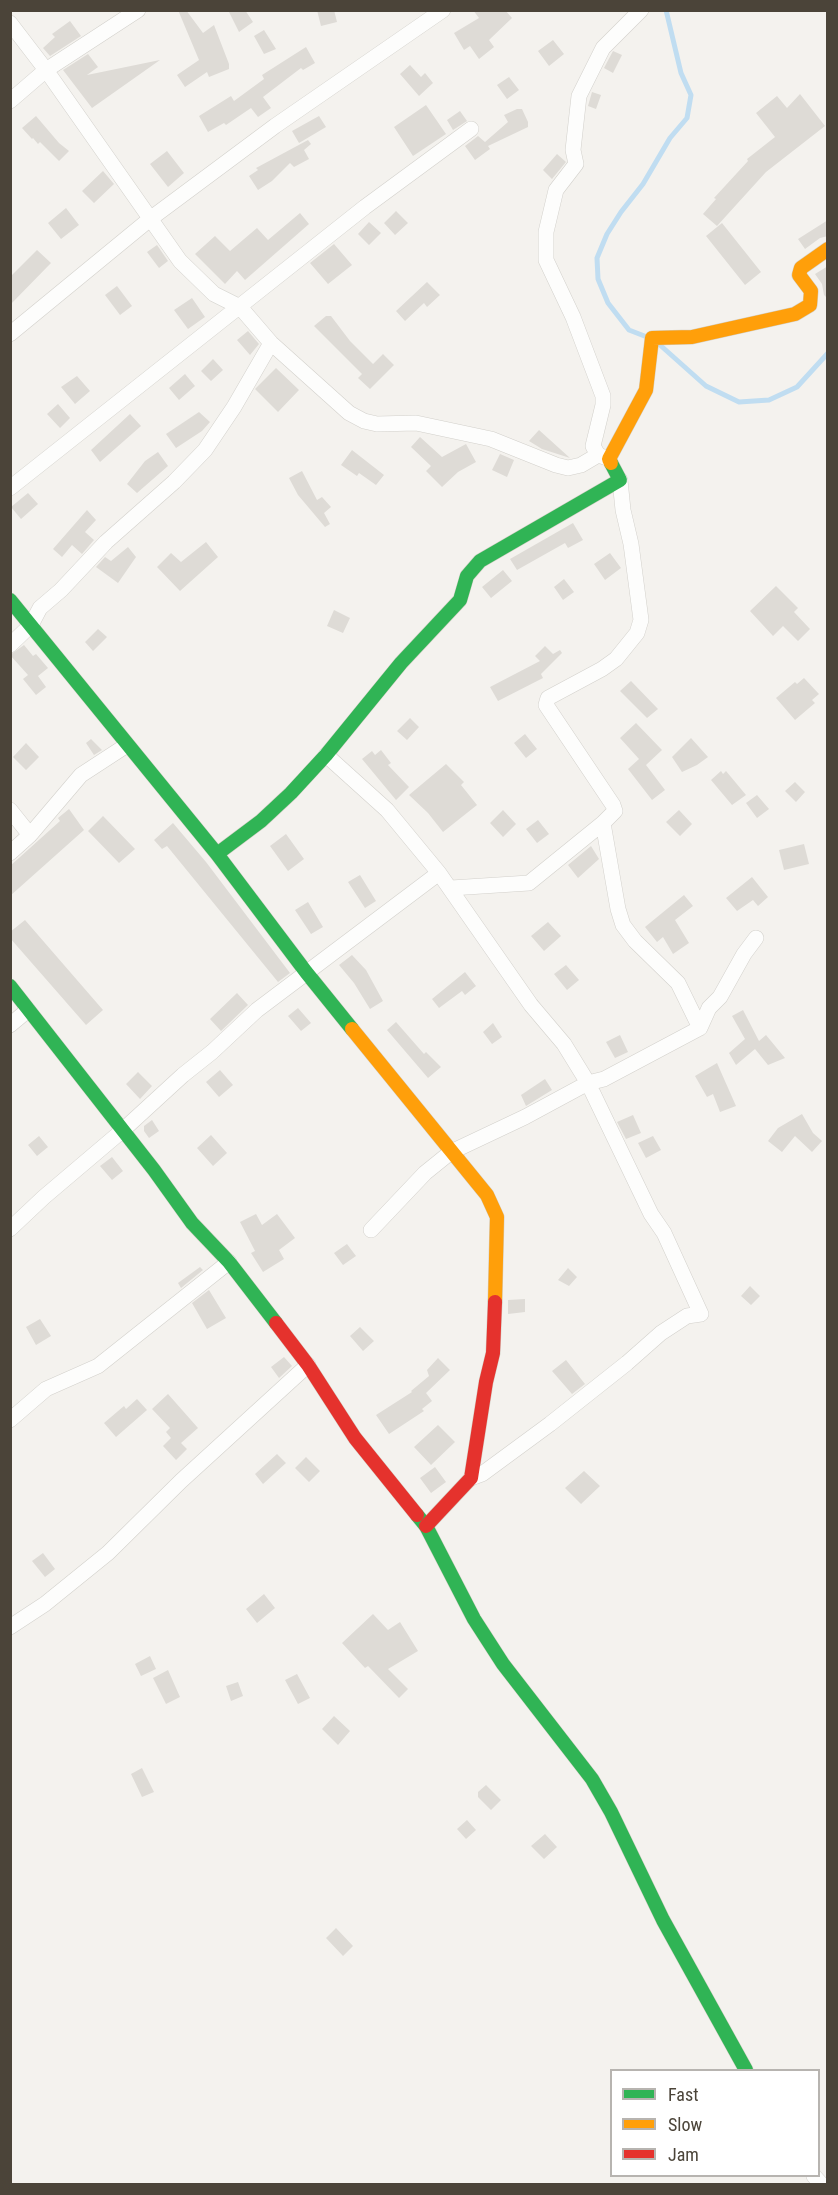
<!DOCTYPE html>
<html>
<head>
<meta charset="utf-8">
<style>
	body { margin:0 }
	#map { position:relative; width:838px; height:2195px; overflow:hidden; background:#f4f2ee; font-family:"Roboto Condensed",sans-serif }
	canvas { display:block }
	.frame { position:absolute; inset:0; border:12px solid #4b4439; pointer-events:none }
	.legend { position:absolute; left:610px; top:2069px; width:210px; height:108px; box-sizing:border-box; background:#fff; border:2px solid #b7b4b0; margin:0; padding:8px 10px; list-style:none; font-size:18px; color:#4b4439 }
	.legend li { display:flex; align-items:center; gap:12px; height:30px }
	.legend b { width:30px; border:2px solid #b7b4b0 }
</style>
</head>
<body>
<div id="map">
<canvas width="838" height="2195"></canvas>
<div class="frame"></div>
<ul class="legend">
<li><b style="height:8px;background:#30b455"></b>Fast</li>
<li><b style="height:8px;background:#ff9f0a"></b>Slow</li>
<li><b style="height:8px;background:#e5322d"></b>Jam</li>
</ul>
</div>
<script>
const ctx = document.querySelector('canvas').getContext('2d');
ctx.lineJoin = 'round';
const toPath = rows => new Path2D(rows.map(r => 'M' + r).join(''));
function trace(path, color, width, dash) { ctx.strokeStyle = color; ctx.lineWidth = width; ctx.lineCap = dash ? 'butt' : 'round'; ctx.setLineDash(dash || []); ctx.stroke(path); }
function paint(path, color) { ctx.fillStyle = color; ctx.fill(path, 'evenodd'); }
trace(toPath([
	[647,337,629,330,608,303,598,279,597,258,607,234,621,212,643,184,670,138,687,118,691,95,681,73,666,10],
	[660,345,706,386,739,402,769,400,797,387,828,353]
]), '#c0ddf1', 5);
paint(toPath([
	[178,10,186,10,203,33,214,25,229,64,229,69,209,77,207,72,185,87,177,75,199,60],
	[228,10,245,10,253,22,239,32],
	[317,10,334,10,337,22,321,26],
	[473,10,505,10,512,18,489,40,494,47,479,59,470,46,464,50,454,33,479,18],
	[70,21,81,36,50,56,43,48,55,37,52,34],
	[264,30,276,49,264,54,254,36],
	[553,40,564,54,549,66,538,51],
	[306,47,315,63,303,70,301,68,263,97,271,108,258,117,251,108,226,125,224,123,208,132,199,116,231,96,234,101,264,79,262,75],
	[613,51,622,55,613,73,604,68],
	[88,54,98,67,87,75,160,60,92,108,63,70],
	[410,65,421,77,425,73,433,83,419,96,400,74],
	[509,77,519,90,507,99,497,85],
	[592,92,601,95,596,109,588,106],
	[800,94,825,126,766,172,717,226,703,214,716,199,714,198,748,161,747,159,775,137,756,113,777,96,787,108],
	[426,105,446,134,413,156,394,127],
	[517,109,522,109,528,122,528,127,488,146,490,149,475,160,465,146,478,136,485,142,508,122,504,115],
	[460,111,467,121,453,130,447,120],
	[36,116,59,143,69,151,59,161,40,142,38,144,33,138,32,139,22,128],
	[319,116,326,127,299,143,292,131],
	[308,140,311,144,304,150,309,159,294,167,290,163,272,181,258,190,249,176,258,170,256,168],
	[167,151,184,173,168,187,150,164],
	[557,154,566,162,552,179,543,170],
	[103,171,114,184,94,203,82,191],
	[66,208,79,225,61,239,48,223],
	[396,211,408,223,395,235,384,223],
	[300,213,309,224,245,280,237,271,225,284,195,254,215,236,230,251,257,228,268,240],
	[828,220,828,236,820,238,805,249,798,239],
	[369,222,381,233,369,245,358,234],
	[722,223,761,272,745,285,706,236],
	[334,244,352,265,328,284,310,263],
	[157,245,168,261,159,268,147,252],
	[37,250,51,263,10,305,10,277],
	[828,266,828,299,824,295,822,284,815,274],
	[427,282,440,295,427,307,424,303,405,321,396,311],
	[117,286,132,306,120,315,105,295],
	[192,298,205,317,188,329,174,310],
	[326,316,331,316,350,341,373,364,383,354,394,365,370,389,358,378,362,374,314,326],
	[248,331,259,344,250,355,237,340],
	[213,359,223,370,211,381,201,371],
	[276,368,299,390,278,412,255,389],
	[185,374,195,386,179,400,169,388],
	[77,376,90,391,75,404,61,387],
	[58,404,70,418,60,428,47,414],
	[199,412,210,422,202,431,176,448,166,434],
	[130,414,141,426,100,462,91,450],
	[539,430,570,458,542,449,529,441],
	[420,437,442,457,466,444,476,462,458,472,442,487,426,471,431,466,411,447],
	[352,450,384,475,376,485,359,473,357,476,341,465],
	[158,452,168,466,137,493,127,484,145,461],
	[500,454,514,460,507,477,492,470],
	[302,471,317,500,322,497,331,507,324,513,330,524,325,527,298,495,289,478],
	[28,493,38,504,21,519,11,507],
	[87,510,96,520,85,532,94,540,82,554,72,545,62,557,53,549],
	[573,523,583,540,568,548,565,543,517,570,510,559],
	[206,542,218,557,180,591,157,567,171,553,181,562],
	[128,547,136,557,118,583,96,567,105,557,111,561],
	[610,553,621,568,605,580,594,564],
	[503,570,512,581,491,598,482,587],
	[564,579,574,592,563,600,554,587],
	[776,586,798,608,794,612,810,629,798,641,783,626,773,636,750,611],
	[334,610,350,618,343,633,327,626],
	[98,629,107,637,93,651,85,642],
	[24,645,33,656,36,654,48,668,38,676,46,687,36,695,23,679,28,675,10,655],
	[545,646,553,654,560,650,562,653,541,674,543,678,498,701,490,687,540,661,535,656],
	[804,678,819,694,812,700,815,703,795,720,776,698,795,682,797,684],
	[631,681,658,709,647,718,620,691],
	[410,718,419,727,407,740,397,731],
	[636,723,662,750,646,765,665,790,652,800,628,769,639,759,620,738],
	[525,734,537,749,526,758,514,743],
	[691,738,708,757,697,765,682,772,672,757],
	[91,739,102,750,94,755,86,743],
	[26,743,39,757,26,770,13,757],
	[381,750,391,763,388,765,409,787,396,800,362,759,372,751,375,755],
	[446,764,464,782,461,785,477,805,443,832,428,813,409,795],
	[721,771,723,774,726,771,746,795,732,805,711,780],
	[795,782,805,792,796,802,785,791],
	[757,795,769,809,757,818,746,803],
	[69,809,84,830,10,896,10,866,60,821,58,818],
	[503,810,516,824,503,837,490,823],
	[679,810,692,824,680,836,666,822],
	[103,816,135,849,119,863,88,831],
	[538,820,549,834,537,843,526,829],
	[173,823,206,862,290,973,278,982,167,846,162,849,154,840],
	[286,834,304,859,288,871,270,846],
	[804,844,809,864,784,870,779,850],
	[591,846,599,859,578,878,568,865],
	[360,875,376,901,365,908,348,882],
	[752,877,768,897,758,906,753,900,737,911,726,898],
	[684,895,693,906,675,920,689,943,673,954,663,937,657,942,645,927],
	[308,902,323,927,311,934,295,910],
	[25,920,103,1010,86,1025,10,938,10,932],
	[548,922,561,936,544,951,531,936],
	[352,955,366,970,383,1001,370,1009,354,983,339,965],
	[566,965,579,980,567,990,554,974],
	[465,972,476,986,465,995,462,991,439,1008,432,999],
	[237,993,248,1005,221,1031,210,1019],
	[298,1008,311,1023,301,1031,288,1016],
	[743,1010,759,1041,766,1035,785,1058,768,1065,755,1049,736,1065,729,1053,745,1039,732,1016],
	[396,1022,424,1054,426,1052,441,1067,428,1078,387,1030],
	[493,1023,502,1037,492,1044,483,1032],
	[620,1035,628,1052,615,1058,606,1042],
	[717,1063,736,1106,720,1112,713,1094,707,1097,695,1076],
	[220,1070,233,1085,219,1097,206,1082],
	[138,1072,152,1086,140,1099,126,1084],
	[545,1079,552,1090,526,1106,521,1095],
	[802,1114,813,1133,822,1141,812,1152,795,1136,782,1152,768,1141,778,1128],
	[633,1115,641,1133,626,1139,617,1122],
	[152,1120,159,1131,149,1138,144,1131,144,1126],
	[211,1135,227,1153,213,1166,197,1148],
	[39,1136,48,1147,37,1156,28,1145],
	[653,1136,661,1150,646,1158,638,1143],
	[112,1157,123,1171,112,1180,100,1166],
	[256,1214,262,1225,277,1214,295,1238,279,1250,284,1259,263,1272,251,1253,255,1251,240,1222],
	[347,1244,356,1256,343,1265,334,1253],
	[200,1267,203,1270,181,1288,178,1283],
	[568,1268,577,1277,569,1286,558,1280],
	[750,1286,760,1296,751,1305,741,1296],
	[209,1290,226,1318,207,1329,192,1303],
	[525,1299,525,1312,508,1314,508,1300],
	[40,1319,51,1336,36,1345,26,1327],
	[360,1327,374,1341,363,1351,350,1336],
	[284,1357,292,1366,279,1378,271,1367],
	[438,1358,450,1370,426,1393,432,1401,422,1409,424,1411,389,1434,376,1415,412,1392,411,1391,429,1376,427,1370],
	[566,1360,585,1384,572,1394,552,1371],
	[168,1394,198,1428,181,1443,187,1449,176,1460,163,1446,171,1438,166,1432,170,1428,152,1409],
	[137,1399,147,1410,116,1437,104,1423,124,1406,126,1409],
	[438,1425,455,1442,431,1465,414,1447],
	[277,1454,286,1463,263,1484,255,1474],
	[306,1457,320,1471,309,1482,295,1468],
	[435,1467,446,1482,431,1493,420,1478],
	[584,1471,600,1486,581,1504,565,1488],
	[43,1553,55,1569,45,1577,32,1561],
	[264,1594,275,1608,257,1623,246,1609],
	[373,1614,388,1630,400,1622,418,1651,388,1669,408,1689,399,1698,368,1666,365,1668,342,1643],
	[150,1656,156,1669,141,1676,135,1664],
	[168,1670,180,1697,166,1704,153,1678],
	[297,1674,310,1698,298,1704,285,1680],
	[238,1682,243,1696,231,1701,226,1686],
	[334,1716,350,1731,338,1745,322,1729],
	[142,1768,154,1792,142,1797,131,1774],
	[486,1785,501,1800,491,1810,478,1797,478,1792],
	[467,1820,476,1830,466,1839,457,1829],
	[545,1834,557,1847,544,1859,531,1846],
	[336,1928,353,1946,343,1956,326,1938]
]), '#dedbd6');
const street = toPath([
	[10,23,46,70,180,261,214,294,240,307,271,343,349,413,364,421,377,424,416,423,491,439,556,465,568,468,581,465,598,455],
	[10,101,46,70,138,10],
	[10,334,150,219,275,126,443,10],
	[607,458,598,455,593,446,603,405,603,396,573,317,546,260,546,232,556,190,576,164,573,150,579,96,603,48,641,10],
	[10,488,365,207,471,129],
	[10,645,31,625,40,608,61,590,106,542,174,482,205,450,234,407,271,343],
	[326,755,387,810,439,873,531,1005,564,1044,588,1083,651,1214,664,1233,701,1314,687,1316,661,1333,627,1363,550,1424,482,1474,471,1478],
	[10,810,30,835],
	[603,823,618,909,623,925,635,941,678,983,700,1028],
	[10,853,30,835,81,775,127,745],
	[451,888,529,883,603,823,615,811,613,805,546,705,548,698,602,669,616,659,637,633,641,620,631,544,623,510,620,480],
	[10,1025,28,1010],
	[10,1229,44,1197,123,1130,183,1075,212,1052,257,1010,439,873],
	[371,1230,425,1173,451,1152,525,1117,588,1083,604,1079,700,1028,709,1008,720,997,744,954,756,938],
	[10,1420,46,1389,98,1366,229,1262],
	[10,1627,45,1604,108,1553,181,1481,308,1365],
	[814,2176,821,2184]
]);
const fast = toPath([
	[10,600,217,854,306,972,352,1029],
	[217,854,261,821,291,793,326,755,401,663,460,600,467,576,480,561,620,480,611,463],
	[10,986,154,1170,192,1223,229,1262,276,1323],
	[417,1515,426,1526,474,1619,503,1664,592,1779,611,1812,663,1920,746,2070]
]);
const slow = toPath([
	[611,463,609,459,646,390,652,338,692,337,795,314,810,305,811,291,799,275,801,268,828,249],
	[352,1029,487,1195,497,1217,495,1302]
]);
const jam = toPath([
	[276,1323,308,1365,355,1438,417,1515],
	[426,1526,471,1478,486,1382,493,1353,495,1302]
]);
trace(street, '#d2d0cb', 16);
trace(fast, '#d3cfc5', 15);
trace(slow, '#d3cfc5', 15);
trace(jam, '#d3cfc5', 15);
trace(street, '#fdfdfc', 15);
trace(fast, '#30b455', 14);
trace(slow, '#ff9f0a', 14);
trace(jam, '#e5322d', 14);
</script>
</body>
</html>
